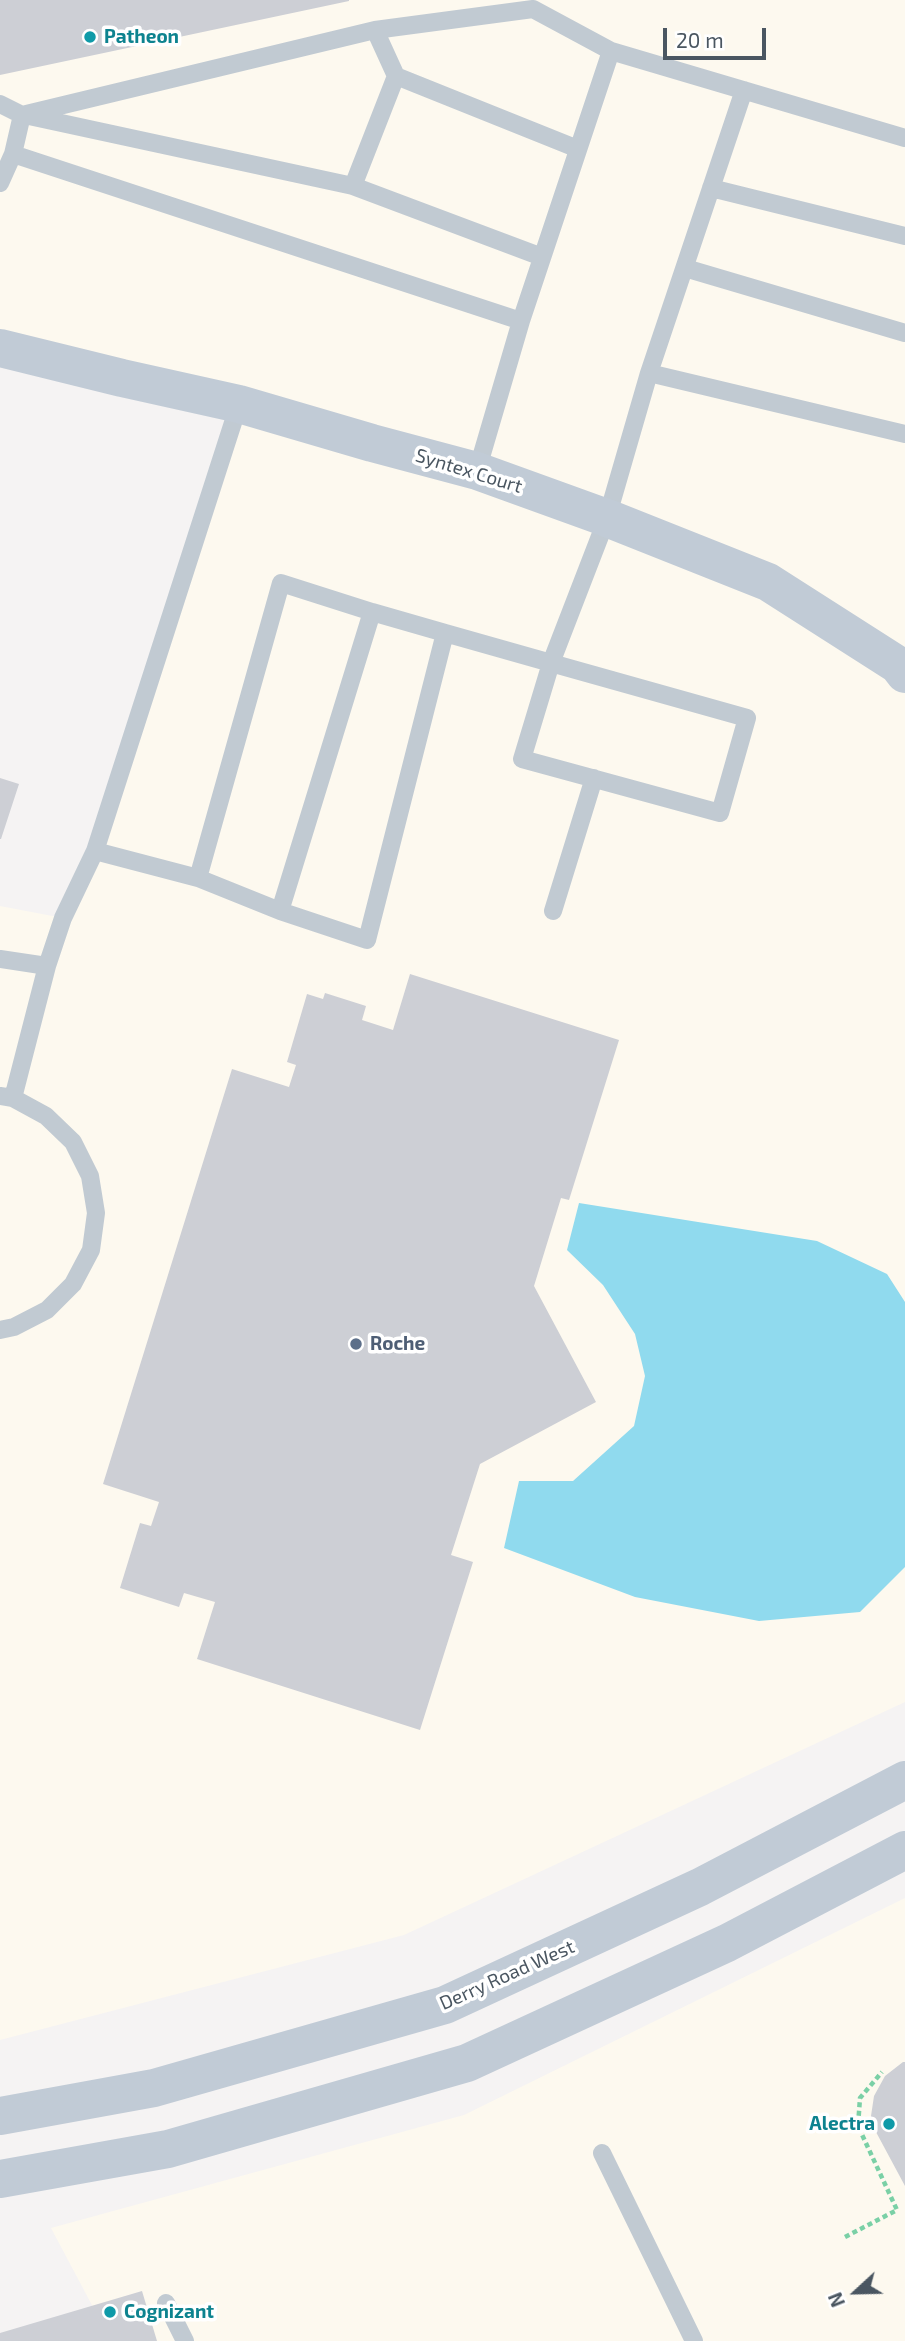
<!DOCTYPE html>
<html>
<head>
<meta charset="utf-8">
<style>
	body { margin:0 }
	#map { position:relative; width:905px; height:2341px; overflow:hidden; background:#f5f3f3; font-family:"Exo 2",sans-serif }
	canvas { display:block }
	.north { position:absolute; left:821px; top:2257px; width:70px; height:70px; -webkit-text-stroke:5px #fff; paint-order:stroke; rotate:248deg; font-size:19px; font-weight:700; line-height:28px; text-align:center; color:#4a5661 }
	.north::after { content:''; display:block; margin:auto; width:24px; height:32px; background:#4a5661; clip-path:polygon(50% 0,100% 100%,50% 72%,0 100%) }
	.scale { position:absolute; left:663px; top:28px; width:103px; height:32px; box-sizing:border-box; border:4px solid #4a5661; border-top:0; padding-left:9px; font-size:21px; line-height:24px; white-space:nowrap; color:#4a5661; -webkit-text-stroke:5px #fff; paint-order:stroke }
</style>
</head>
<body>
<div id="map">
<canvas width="905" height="2341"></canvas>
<div class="north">N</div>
<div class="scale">20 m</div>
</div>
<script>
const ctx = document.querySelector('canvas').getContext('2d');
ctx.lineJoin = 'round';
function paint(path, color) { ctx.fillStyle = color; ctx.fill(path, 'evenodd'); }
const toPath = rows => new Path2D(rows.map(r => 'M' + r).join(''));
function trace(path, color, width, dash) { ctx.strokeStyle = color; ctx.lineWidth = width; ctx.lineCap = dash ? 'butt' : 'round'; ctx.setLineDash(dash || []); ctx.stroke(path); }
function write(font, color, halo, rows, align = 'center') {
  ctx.font = font + ' "Exo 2",sans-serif'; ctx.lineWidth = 7; ctx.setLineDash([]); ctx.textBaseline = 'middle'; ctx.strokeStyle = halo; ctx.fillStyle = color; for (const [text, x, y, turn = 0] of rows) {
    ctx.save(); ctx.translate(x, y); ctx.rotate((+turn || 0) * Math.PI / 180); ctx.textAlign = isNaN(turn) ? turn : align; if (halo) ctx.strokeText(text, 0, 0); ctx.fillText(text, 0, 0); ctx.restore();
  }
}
paint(toPath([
	[0,0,905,0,905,1702,404,1935,0,2040,0,906,63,918,239,404,0,348],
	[905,1898,905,2341,111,2341,51,2228,464,2115]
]), '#fdf9ef');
paint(toPath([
	[579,1203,817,1241,887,1274,905,1302,905,1567,860,1612,759,1621,635,1597,504,1548,519,1481,573,1481,634,1426,645,1376,635,1334,603,1285,567,1250]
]), '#90daee');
paint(toPath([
	[0,0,349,0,349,1,0,75],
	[0,778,19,784,1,839,0,839],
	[410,974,619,1040,569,1200,561,1198,534,1286,596,1402,480,1464,451,1555,473,1562,420,1730,197,1659,215,1602,184,1593,179,1607,120,1588,140,1523,151,1526,159,1502,103,1484,232,1069,289,1087,296,1065,287,1062,307,994,323,999,325,993,366,1006,362,1020,393,1030],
	[903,2062,905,2062,905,2186,876,2132,871,2116,874,2096,885,2076],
	[142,2291,157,2341,0,2341,0,2333]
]), '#cdcfd5');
trace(toPath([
	[845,2237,897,2210,858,2126,860,2098,882,2072]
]), '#7ad0a6', 4.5, [5, 3.5]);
trace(toPath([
	[375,30,396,76,578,149],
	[611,51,905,138],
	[0,104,22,115,13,154,0,183],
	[22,115,375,30,533,9,611,51,521,321],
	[29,116,353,186,542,257],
	[13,154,521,321,477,471],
	[353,186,396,76],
	[711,188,905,236],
	[685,268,905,333],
	[649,373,905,434],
	[445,633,551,663,747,718,720,813,522,759,551,663,607,518,649,373,744,90],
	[95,851,198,878,280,911,367,940,445,633,372,612,281,583,198,878],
	[280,911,372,612],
	[553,911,594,778],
	[0,959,47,966,63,918,95,851,239,404],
	[0,1096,13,1098,46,1116,73,1142,90,1176,96,1213,91,1250,73,1284,47,1310,14,1327,0,1330],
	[13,1098,47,966],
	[602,2153,694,2341],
	[166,2303,185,2341]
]), '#c1cad2', 18);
trace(toPath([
	[0,348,122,378,239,404,372,443,477,471,607,518,768,582,898,665,905,674],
	[0,2116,154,2088,445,2005,700,1887,905,1780],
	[0,2179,168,2149,467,2063,727,1943,905,1850]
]), '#c1cbd6', 38);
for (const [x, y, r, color] of [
	[90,37,7,"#0f9aa8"],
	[356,1344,7,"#5c6f8a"],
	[889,2124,7,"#0f9aa8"],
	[110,2312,7,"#0f9aa8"]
]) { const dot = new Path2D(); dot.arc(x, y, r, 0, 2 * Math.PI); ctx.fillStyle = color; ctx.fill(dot); trace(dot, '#fff', 2.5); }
write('bold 19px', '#0d838f', '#fff', [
	["Patheon",104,37],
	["Alectra",875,2124,"right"],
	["Cognizant",124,2312]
], 'left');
write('19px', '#4a5661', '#fff', [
	["Syntex Court",469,471,17],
	["Derry Road West",507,1975,-24]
]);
write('bold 19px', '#4e5e75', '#fff', [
	["Roche",370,1344]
], 'left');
</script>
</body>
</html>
